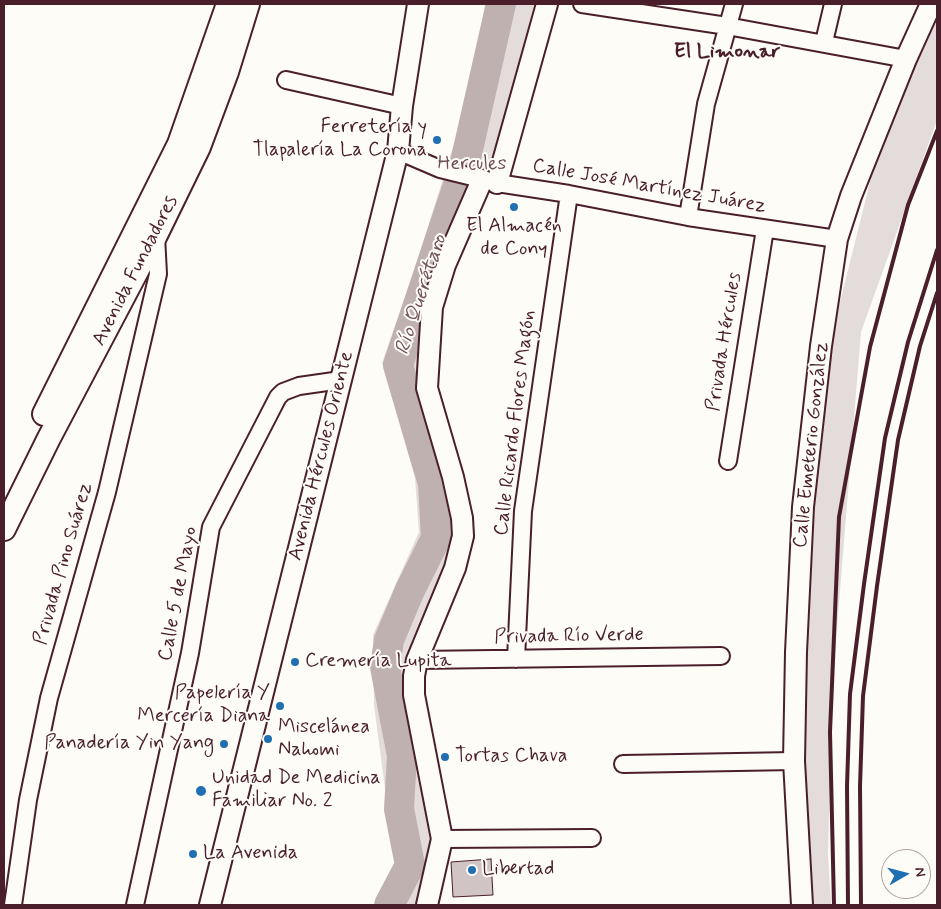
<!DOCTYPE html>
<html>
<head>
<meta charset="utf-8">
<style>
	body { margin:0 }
	#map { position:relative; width:941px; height:909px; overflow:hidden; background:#fdfcf7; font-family:Mynerve,sans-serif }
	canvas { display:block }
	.frame { position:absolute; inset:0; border:5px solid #4a1f2b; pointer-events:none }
	.north { position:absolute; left:881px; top:849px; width:50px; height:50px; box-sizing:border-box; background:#fdfcf7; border:1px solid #b5a4a5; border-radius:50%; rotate:82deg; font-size:14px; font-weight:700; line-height:20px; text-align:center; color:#4a1f2b }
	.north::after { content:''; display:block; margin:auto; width:18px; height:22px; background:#1f6fb2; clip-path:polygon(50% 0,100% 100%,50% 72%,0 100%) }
</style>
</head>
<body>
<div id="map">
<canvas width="941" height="909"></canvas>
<div class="frame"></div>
<div class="north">N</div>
</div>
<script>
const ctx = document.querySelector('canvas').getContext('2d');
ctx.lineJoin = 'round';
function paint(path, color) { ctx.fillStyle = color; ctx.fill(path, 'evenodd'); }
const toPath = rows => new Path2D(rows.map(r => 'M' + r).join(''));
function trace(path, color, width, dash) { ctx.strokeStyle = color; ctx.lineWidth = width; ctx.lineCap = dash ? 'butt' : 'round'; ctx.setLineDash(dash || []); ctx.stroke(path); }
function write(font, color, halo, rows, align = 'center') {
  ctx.font = font + ' Mynerve,sans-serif'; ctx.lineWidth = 4; ctx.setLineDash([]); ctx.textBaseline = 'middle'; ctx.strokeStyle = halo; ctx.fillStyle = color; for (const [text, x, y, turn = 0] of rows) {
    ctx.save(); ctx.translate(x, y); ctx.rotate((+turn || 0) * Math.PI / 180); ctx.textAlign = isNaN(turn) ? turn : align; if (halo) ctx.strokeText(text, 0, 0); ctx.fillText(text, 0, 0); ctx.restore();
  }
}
paint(toPath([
	[485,4,534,4,495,171,424,333,455,505,454,544,411,643,433,853,419,905,377,905,395,864,374,705,373,635,419,532,415,478,382,363,413,274,470,93],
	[937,14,937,120,861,332,832,689,828,855,831,905,806,905,804,638,812,500,835,322,874,166]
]), '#e3dcda');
trace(toPath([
	[389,905,410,865,399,809,402,756,385,667,389,640,410,590,436,538,433,484,398,365,464,167,501,4]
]), '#c0b1b1', 30);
const building = toPath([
	[491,859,493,895,453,897,451,862,491,859]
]);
paint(building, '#d0c5c4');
trace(building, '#4a1f2b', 1);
const minor = toPath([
	[582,4,727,26,906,59],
	[824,42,833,4],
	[286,80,402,106],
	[398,151,440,169,497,183,569,194,688,217,837,239],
	[688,217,706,104,734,4],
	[728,461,765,229],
	[516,659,523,511,569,194],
	[417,660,721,656],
	[623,764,794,761],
	[442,839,592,838],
	[13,905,28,800,49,698,107,492,158,274,156,236],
	[135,905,190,653,211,527,278,397,283,392,299,386,341,380]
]);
const tertiary = toPath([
	[497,183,547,4],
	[210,905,398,151,402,106,418,4],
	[427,905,442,839,414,695,414,676,417,660,455,568,463,536,462,518,453,477,427,388,432,307,445,265,482,180],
	[802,905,794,761,796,652,803,507,821,346,837,239,851,196,906,59,931,4]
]);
const secondary = toPath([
	[44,414,179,144,228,4],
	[4,529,49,438,156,235,199,147,227,72,248,4]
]);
trace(minor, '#4a1f2b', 20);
trace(tertiary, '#4a1f2b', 24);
trace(secondary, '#4a1f2b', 26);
trace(minor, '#fdfcf7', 16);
trace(tertiary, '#fdfcf7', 20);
trace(secondary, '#fdfcf7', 22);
trace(toPath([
	[834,905,830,732,839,517,870,347,908,205,937,131],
	[848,905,847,786,850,694,864,584,885,438,908,342,937,250],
	[861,905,860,786,863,696,877,586,898,440,920,346,937,293]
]), '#4a1f2b', 4);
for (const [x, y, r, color] of [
	[437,140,5,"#1f6fb2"],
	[514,207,5,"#1f6fb2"],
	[295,662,5,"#1f6fb2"],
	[280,706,5,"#1f6fb2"],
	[268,739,5,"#1f6fb2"],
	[224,744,5,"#1f6fb2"],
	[445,757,5,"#1f6fb2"],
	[201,791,6,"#1f6fb2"],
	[193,854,5,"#1f6fb2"],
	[472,870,5,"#1f6fb2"]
]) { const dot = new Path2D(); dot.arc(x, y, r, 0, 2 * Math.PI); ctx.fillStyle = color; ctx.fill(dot); trace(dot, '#fdfcf7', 2); }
write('20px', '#4a1f2b', '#fdfcf7', [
	["Ferretería y",427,128,"right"],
	["Tlapalería La Corona",427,151,"right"],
	["El Almacén",514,227,"center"],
	["de Cony",514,250,"center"],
	["Cremería Lupita",305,662],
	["Papelería Y",270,694,"right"],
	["Mercería Diana",270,717,"right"],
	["Miscelánea",278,728],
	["Nahomi",278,751],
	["Panadería Yin Yang",214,744,"right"],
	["Tortas Chava",455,757],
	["Unidad De Medicina",212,779],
	["Familiar No. 2",212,802],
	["La Avenida",203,854],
	["Libertad",482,870]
], 'left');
write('20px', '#704e57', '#fdfcf7', [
	["Hercules",472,165]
]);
write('20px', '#4a1f2b', '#fdfcf7', [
	["Calle José Martínez Juárez",649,187,10],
	["Avenida Fundadores",136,271,-63],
	["Privada Hércules",725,342,-81],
	["Calle Ricardo Flores Magón",516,423,-83],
	["Calle Emeterio González",812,445,-84],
	["Avenida Hércules Oriente",322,456,-76],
	["Privada Pino Suárez",64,564,-74],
	["Calle 5 de Mayo",179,594,-79],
	["Privada Río Verde",569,637,-1]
]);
write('bold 21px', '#4a1f2b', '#fdfcf7', [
	["El Limonar",727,53]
]);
write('italic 21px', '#73525a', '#fdfcf7', [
	["Río Querétaro",422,295,-72]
]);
</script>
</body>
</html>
